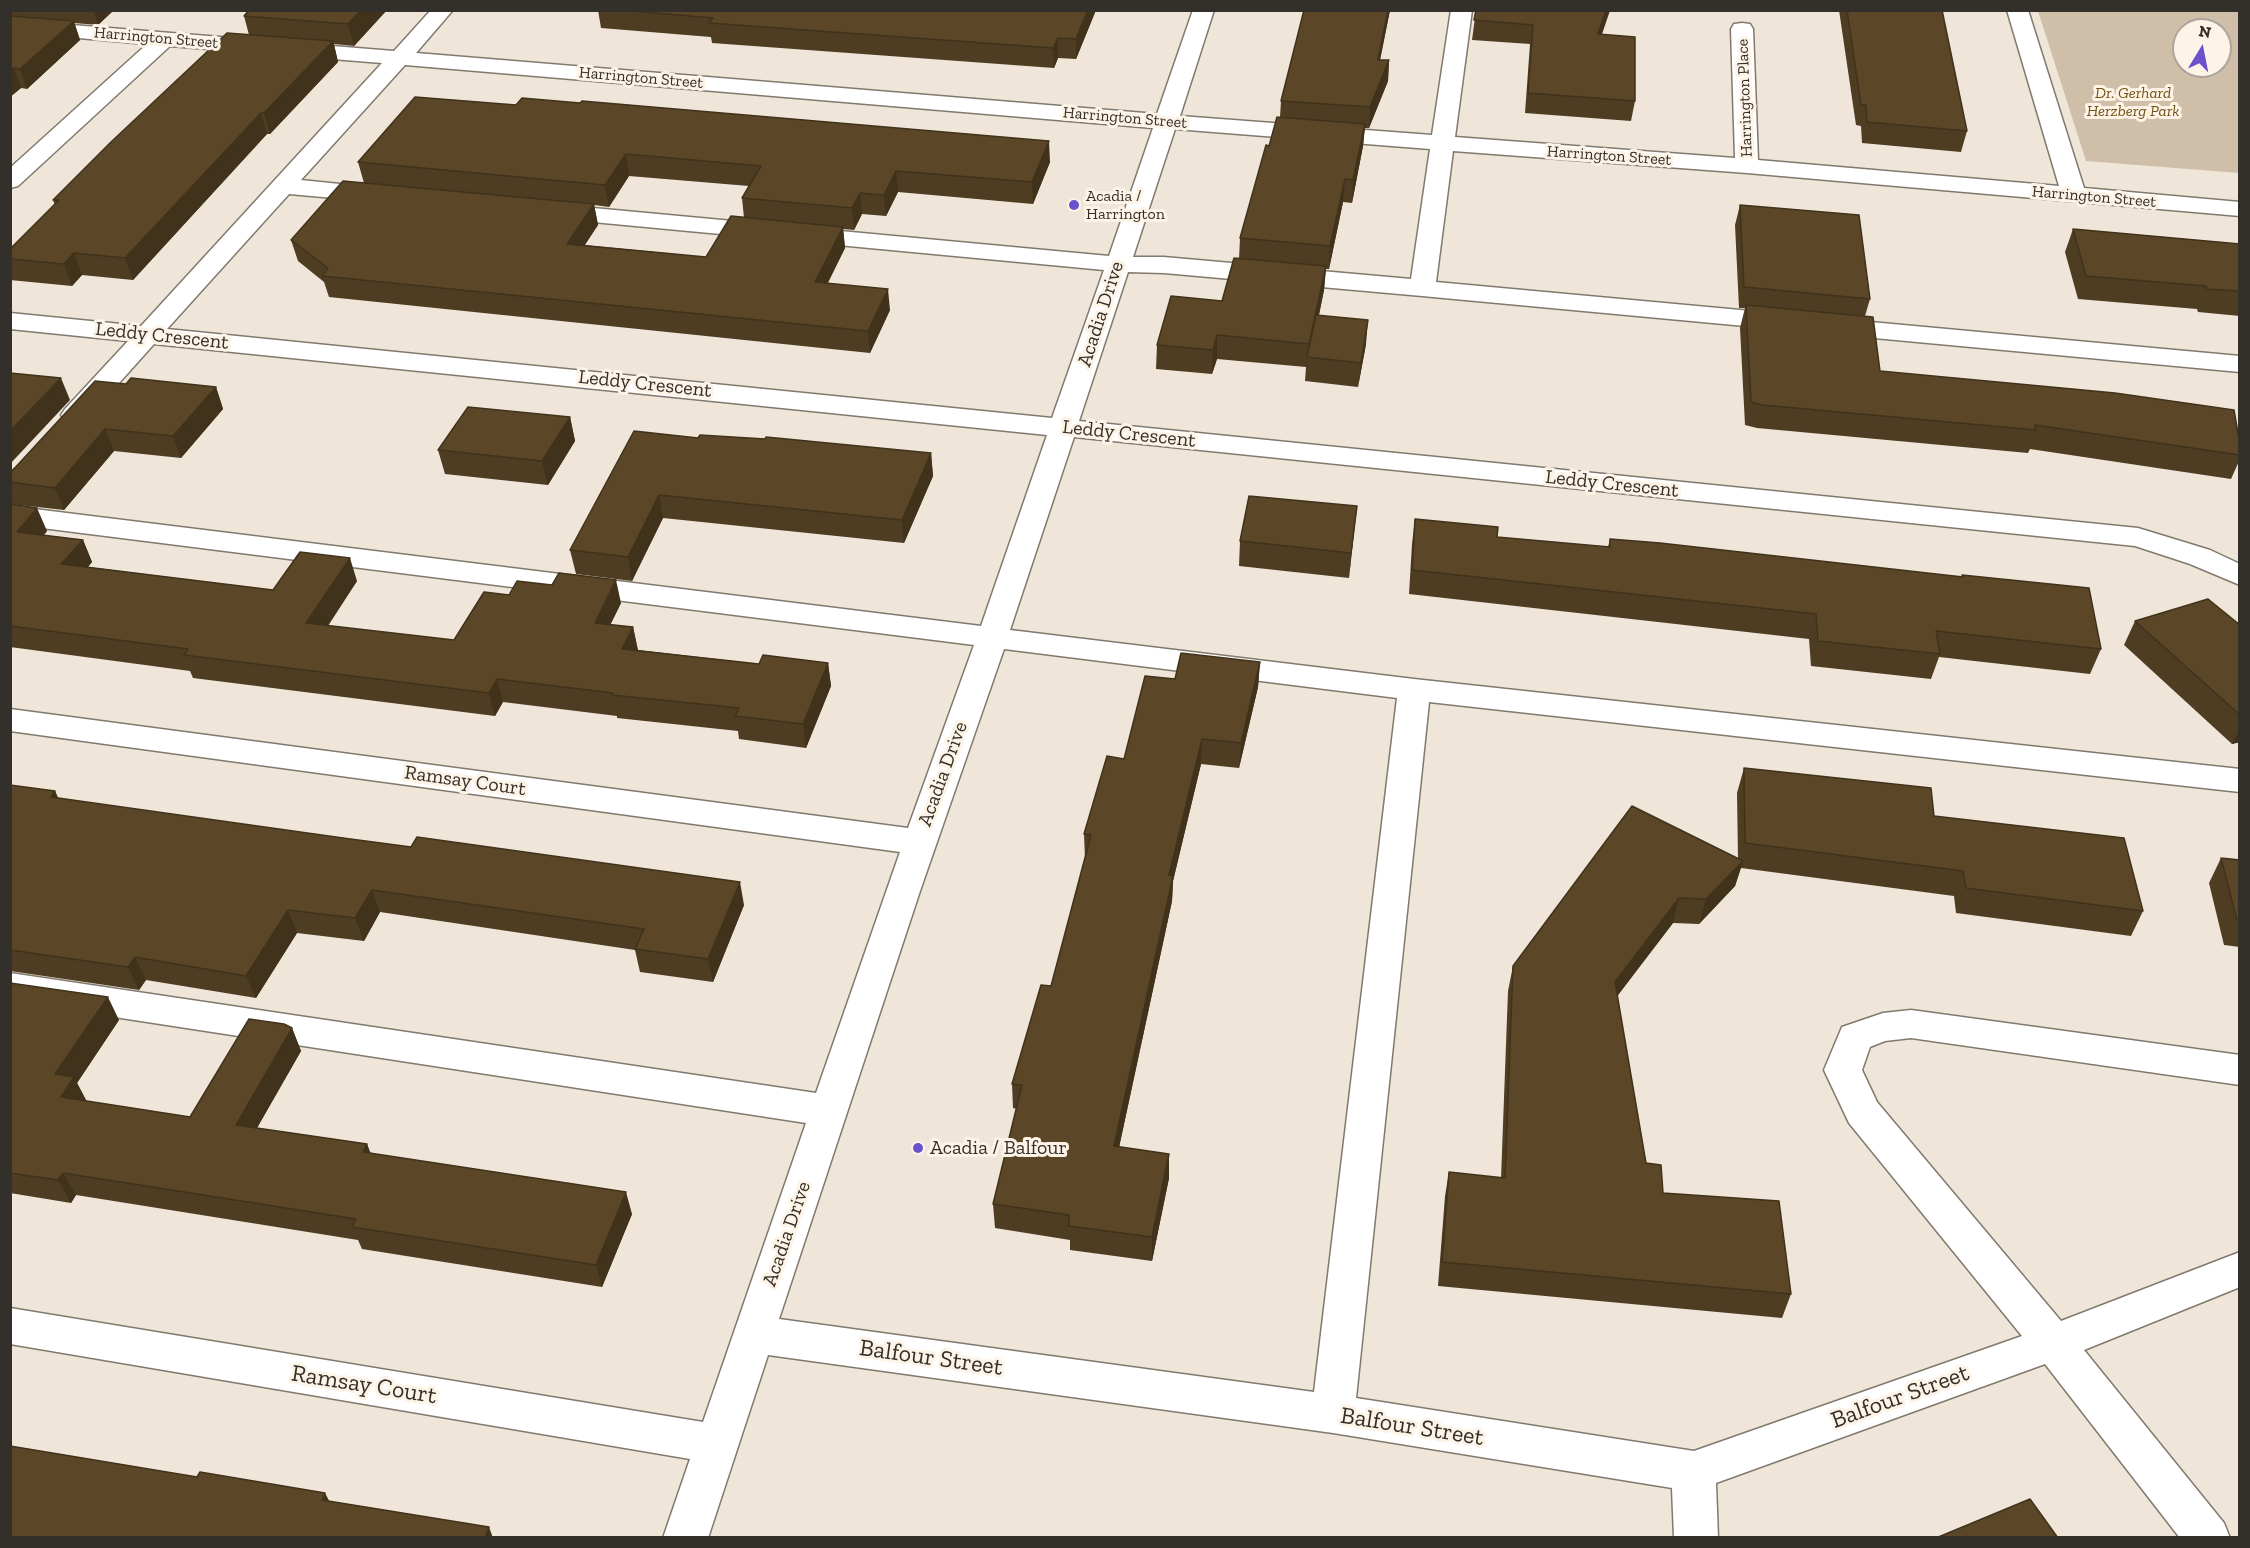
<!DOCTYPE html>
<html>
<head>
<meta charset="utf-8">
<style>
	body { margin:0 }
	#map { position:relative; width:2250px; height:1548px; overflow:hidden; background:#efe6d9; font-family:"Zilla Slab",serif }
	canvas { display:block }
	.frame { position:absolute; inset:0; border:12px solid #332f2a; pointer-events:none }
	.north { position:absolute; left:2172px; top:18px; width:60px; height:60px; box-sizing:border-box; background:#fdf3e6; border:2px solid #aca59b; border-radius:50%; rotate:10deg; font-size:16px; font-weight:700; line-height:24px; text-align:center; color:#332f2a }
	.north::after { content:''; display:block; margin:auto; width:21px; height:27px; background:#6952cc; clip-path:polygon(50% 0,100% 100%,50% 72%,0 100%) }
</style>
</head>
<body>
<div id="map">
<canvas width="2250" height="1548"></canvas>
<div class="frame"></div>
<div class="north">N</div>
</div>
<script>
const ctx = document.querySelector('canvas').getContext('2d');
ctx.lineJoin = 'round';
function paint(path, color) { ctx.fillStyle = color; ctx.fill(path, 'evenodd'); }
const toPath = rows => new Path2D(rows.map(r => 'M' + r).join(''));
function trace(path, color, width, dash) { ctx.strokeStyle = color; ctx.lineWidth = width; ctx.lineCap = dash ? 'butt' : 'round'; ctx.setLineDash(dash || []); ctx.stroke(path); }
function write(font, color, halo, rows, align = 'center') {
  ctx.font = font + ' "Zilla Slab",serif'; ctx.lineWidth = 6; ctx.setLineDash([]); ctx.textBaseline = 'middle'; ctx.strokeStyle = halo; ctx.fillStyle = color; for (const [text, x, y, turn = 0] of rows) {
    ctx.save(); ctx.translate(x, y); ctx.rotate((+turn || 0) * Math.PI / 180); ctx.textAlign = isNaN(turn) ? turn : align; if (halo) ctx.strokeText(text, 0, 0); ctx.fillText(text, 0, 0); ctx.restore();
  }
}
paint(toPath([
	[2038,11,2239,11,2239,173,2086,161],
	[2184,30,2220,30,2220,66,2184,66]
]), '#cfbfa9');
const minor = toPath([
	[431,10,453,10,416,53,1157,114,1193,10,1214,10,1180,116,1432,135,1451,10,1472,10,1455,137,1735,158,1731,29,1734,24,1742,23,1750,24,1753,29,1758,160,2059,186,2007,10,2028,10,2084,188,2240,202,2240,216,1747,173,1453,151,1436,282,2240,356,2240,372,1422,296,1164,273,1128,272,1079,421,2138,528,2210,550,2240,564,2240,585,2190,564,2135,546,1074,437,1010,630,1414,679,2240,769,2240,792,1429,702,1356,1398,1694,1451,2022,1336,1849,1123,1824,1070,1842,1027,1883,1013,1911,1010,2240,1055,2240,1085,1911,1038,1885,1041,1870,1047,1862,1070,1877,1102,2061,1321,2240,1252,2240,1287,2084,1350,2224,1523,2230,1538,2180,1538,2045,1364,1716,1483,1718,1538,1674,1538,1672,1488,1333,1433,768,1355,708,1538,663,1538,690,1459,10,1344,10,1308,703,1422,806,1123,10,1001,10,973,816,1093,900,852,10,731,10,709,908,828,974,645,10,524,10,506,981,626,1047,435,154,344,85,421,75,423,65,421,61,415,65,409,128,341,10,329,10,313,141,326,382,63,170,46,18,186,10,188,10,168,147,44,10,32,10,20,394,51,431,10],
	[405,65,1153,128,1109,256,550,204,541,206,538,211,541,216,550,218,1104,270,1052,418,167,329,289,194,379,202,387,200,391,195,387,190,379,188,301,180,405,65],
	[1175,129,1430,149,1411,279,1164,257,1133,257,1175,129],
	[1004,649,1397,698,1314,1392,779,1319,920,891,1004,649]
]);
trace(minor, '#81796d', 3);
paint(minor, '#fff');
paint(toPath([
	[10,10,114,10,98,25,74,23,80,40,27,89,21,88,10,97],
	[249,10,387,10,354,46,334,44,338,62,270,134,267,134,133,280,82,275,72,286,10,280,10,249,55,205,53,200,249,35,244,16],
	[598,10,1096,10,1076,59,1058,58,1054,68,712,43,711,37,601,28],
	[1390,10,1380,60,1389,60,1388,81,1369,128,1365,128,1363,146,1352,203,1343,202,1329,269,1326,269,1324,290,1319,315,1366,344,1358,387,1305,381,1306,367,1217,359,1212,374,1156,369,1157,345,1222,301,1239,259,1240,238,1269,146,1280,117,1281,101],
	[1476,10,1610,10,1602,34,1635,101,1631,121,1525,113,1530,44,1472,40],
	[1839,10,1942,10,1967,131,1961,152,1862,143,1861,126,1856,125],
	[415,97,1050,162,1033,204,898,192,886,216,862,214,854,230,843,229,845,248,828,283,890,310,870,353,329,297,324,282,298,261,291,240,364,183,358,162],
	[629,176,749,186,742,198,744,218,706,257,584,245,598,225,594,205,609,207],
	[1740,205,1870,299,1865,316,1880,371,2240,445,2240,459,2231,479,2030,449,2028,453,1757,428,1745,425,1740,328,1745,308,1739,308,1735,225],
	[2073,229,2240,244,2240,316,2198,312,2197,309,2078,299,2065,252],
	[126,384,216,387,223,409,181,458,114,451,64,510,10,504,10,471],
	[570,417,575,441,548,485,445,474,438,450],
	[698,438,931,453,933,476,904,543,663,518,632,581,576,574,570,550],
	[10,504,47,531,44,535,83,540,92,562,88,567,273,590,357,581,328,626,454,640,509,595,621,603,610,625,633,627,638,650,759,664,828,663,831,686,806,748,739,739,738,731,617,718,617,716,503,702,495,716,193,678,190,671,10,647],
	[1357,506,1349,578,1239,566,1240,541],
	[1415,519,1497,537,1608,547,1610,539,1962,577,1962,575,2101,649,2090,674,1939,657,1931,679,1811,666,1809,639,1409,594,1412,544],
	[2135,621,2240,625,2240,742,2232,744,2124,645],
	[1260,662,1258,687,1239,768,1201,764,1173,881,1172,901,1119,1147,1169,1154,1169,1178,1152,1261,1070,1250,1070,1240,995,1228,993,1204,1017,1109,1013,1108,1012,1084,1051,986,1085,859,1084,834,1124,759,1175,679],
	[1744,768,1934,816,2143,911,2131,936,1956,913,1954,896,1741,868,1735,886,1699,924,1673,923,1617,996,1646,1163,1663,1193,1791,1294,1782,1318,1438,1286,1445,1196,1449,1172,1501,1178,1508,991,1513,966,1738,859,1737,793],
	[10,785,55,791,58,798,744,905,713,982,640,972,635,950,380,912,364,941,297,933,256,998,146,980,139,990,10,971],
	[2221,858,2240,860,2240,947,2224,945,2209,883],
	[10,983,119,1020,77,1083,86,1100,85,1101,190,1117,292,1028,301,1051,257,1128,367,1144,370,1153,632,1214,602,1287,362,1249,358,1240,76,1195,71,1203,10,1193]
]), '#4e3d22');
paint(toPath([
	[93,10,114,10,98,25],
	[361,10,387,10,354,46,348,24],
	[1088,10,1096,10,1076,59,1076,39],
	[1388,10,1390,10,1376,80,1378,60],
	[1606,10,1610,10,1595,54,1598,34],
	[74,21,80,40,27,89,20,69],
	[1058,38,1058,58,1054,68,1053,48],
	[333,41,338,62,270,134,264,113],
	[1389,60,1388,81,1369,128,1370,107],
	[14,68,21,88,10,97,10,71],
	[261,113,267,134,133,280,125,258],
	[1365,124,1363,146,1352,203,1353,180],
	[1049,141,1050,162,1033,204,1032,182],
	[626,154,629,176,609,207,605,185],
	[896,171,898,192,886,216,884,195],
	[1345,179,1343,202,1329,269,1330,246],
	[860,193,862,214,854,230,852,208],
	[594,204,598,225,572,265,567,244],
	[843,227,845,248,817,303,815,282],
	[74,253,82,275,72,286,64,264],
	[1326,266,1324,290,1310,358,1308,358,1309,344],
	[888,289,890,310,870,353,868,331],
	[1368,320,1366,344,1358,387,1361,363],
	[1217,335,1217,359,1212,374,1213,350],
	[61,378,70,400,10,464,10,431],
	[216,387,223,409,181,458,173,436],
	[570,417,575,441,548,485,542,461],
	[105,429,114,451,64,510,55,488],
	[931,453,933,476,904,543,902,520],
	[659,495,663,518,632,581,628,557],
	[1357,506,1354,531,1349,578,1351,553],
	[37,508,47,531,27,555,17,532],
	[83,540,92,562,71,587,61,564],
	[350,558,357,581,314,646,306,623],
	[616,580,621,603,600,646,595,623],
	[633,627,638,651,622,649],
	[1260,662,1258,687,1239,768,1241,743],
	[828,663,831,686,806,748,803,724],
	[497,679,503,702,495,716,489,693],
	[2240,729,2240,742,2232,744],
	[1202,739,1201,764,1173,881,1172,901,1114,1171,1114,1146,1169,875],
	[55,791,65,814,51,797],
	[1743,861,1735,886,1699,924,1706,899],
	[740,882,744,905,713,982,708,959],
	[372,890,380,912,364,941,355,918],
	[1679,898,1673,923,1609,1007,1615,982],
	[288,910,297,933,256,998,246,976],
	[135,957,146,980,139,990,128,967],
	[108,997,119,1020,77,1083,86,1100,73,1119,61,1097,55,1074],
	[292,1028,301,1051,246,1147,236,1125],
	[367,1144,376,1167,363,1152],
	[1169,1154,1169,1178,1152,1261,1152,1237],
	[63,1173,76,1195,71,1203,58,1180],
	[626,1192,632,1214,602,1287,596,1265],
	[325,1493,336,1514,322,1500],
	[489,1527,493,1538,485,1538]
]), '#40321b');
const building = toPath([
	[249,10,361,10,348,24,244,16,249,10],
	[622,10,1088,10,1076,39,1058,38,1053,48,709,23,713,18,622,10],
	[1304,10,1388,10,1378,60,1389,60,1370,107,1281,101,1304,10],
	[1476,10,1606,10,1598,34,1635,37,1635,101,1528,93,1533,25,1474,20,1476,10],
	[1847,10,1942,10,1967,131,1867,122,1866,105,1861,105,1847,10],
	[10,16,74,21,20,69,14,68,10,71,10,16],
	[227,33,333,41,264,113,261,113,125,258,74,253,64,264,10,259,10,249,59,200,53,200,111,142,227,33],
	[415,97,516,105,522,98,580,103,582,101,1049,141,1032,182,896,171,884,195,860,193,852,208,742,198,761,166,626,154,605,185,358,162,415,97],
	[1277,117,1365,124,1353,180,1345,179,1330,246,1240,238,1266,145,1269,146,1277,117],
	[343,181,594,204,567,244,706,257,731,216,843,227,815,282,888,289,868,331,322,276,328,268,291,240,343,181],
	[1740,205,1859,215,1870,299,1744,287,1740,205],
	[2073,229,2240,244,2240,291,2207,289,2206,286,2086,276,2073,229],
	[1234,258,1326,266,1309,344,1217,335,1213,350,1157,345,1171,296,1222,301,1234,258],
	[1746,305,1873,317,1880,371,2115,393,2234,410,2240,445,2240,455,2035,425,2036,430,1762,405,1751,402,1746,305],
	[1316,315,1368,320,1361,363,1307,357,1316,315],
	[10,373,61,378,10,431,10,373],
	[131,378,216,387,173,436,105,429,55,488,10,482,10,471,12,471,95,381,126,384,131,378],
	[468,407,570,417,542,461,438,450,468,407],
	[634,431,698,438,700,435,765,439,766,437,931,453,902,520,659,495,628,557,570,550,634,431],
	[1249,496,1357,506,1351,553,1240,541,1249,496],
	[10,504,37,508,17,532,83,540,61,564,273,590,300,552,350,558,306,623,454,640,484,592,509,595,517,581,552,585,559,573,616,580,595,623,633,627,622,649,759,664,763,655,828,663,803,724,735,716,739,708,612,695,613,693,497,679,489,693,184,655,188,649,10,626,10,504],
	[1415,519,1498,527,1497,537,1610,547,1610,539,1660,543,1963,577,1962,575,2089,588,2101,649,1936,631,1940,654,1818,641,1816,614,1412,570,1415,519],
	[2208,599,2240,625,2240,715,2135,621,2208,599],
	[1181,653,1260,662,1241,743,1202,739,1169,875,1173,876,1114,1146,1169,1154,1152,1237,1069,1226,1069,1215,993,1204,1022,1085,1012,1084,1041,985,1051,986,1091,835,1084,834,1107,756,1124,759,1145,676,1175,679,1181,653],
	[1744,768,1931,788,1934,816,2124,838,2143,911,1966,888,1963,871,1745,843,1744,768],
	[10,785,55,791,51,797,343,838,411,847,417,837,740,882,708,959,635,949,644,929,372,890,355,918,288,910,246,976,135,957,128,967,10,950,10,785],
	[1632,806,1743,861,1706,899,1679,898,1615,982,1646,1163,1661,1165,1663,1193,1779,1201,1791,1294,1442,1262,1449,1172,1505,1178,1513,966,1632,806],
	[2221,858,2240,860,2240,920,2237,920,2221,858],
	[10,983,108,997,55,1074,74,1077,61,1097,190,1117,249,1019,284,1024,292,1028,236,1125,367,1144,363,1152,626,1192,596,1265,352,1227,356,1219,63,1173,58,1180,10,1173,10,983],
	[10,1446,197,1477,200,1472,325,1493,322,1500,489,1527,485,1538,10,1538,10,1446],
	[2030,1499,2058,1538,1936,1538,2030,1499]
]);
paint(building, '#5b4727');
trace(building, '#40321b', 1.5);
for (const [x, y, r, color] of [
	[1074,205,6,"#6952cc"],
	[918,1148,6,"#6952cc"]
]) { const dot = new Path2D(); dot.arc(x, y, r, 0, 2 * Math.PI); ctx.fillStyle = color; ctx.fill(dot); trace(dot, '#fdf3e6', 2); }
write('16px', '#332f2a', '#fdf3e6', [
	["Harrington Street",156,38,5],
	["Harrington Street",641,78,5],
	["Harrington Place",1745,98,-92],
	["Harrington Street",1125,118,5],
	["Harrington Street",1609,156,4],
	["Harrington Street",2094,197,5]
]);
write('italic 16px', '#715117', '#fdf3e6', [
	["Dr. Gerhard",2133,93],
	["Herzberg Park",2133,111]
]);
write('16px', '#332f2a', '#fdf3e6', [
	["Acadia /",1086,196],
	["Harrington",1086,214]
], 'left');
write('20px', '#332f2a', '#fdf3e6', [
	["Acadia Drive",1101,314,-72],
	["Leddy Crescent",162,336,6],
	["Leddy Crescent",645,384,6],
	["Leddy Crescent",1129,434,6],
	["Leddy Crescent",1612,484,6],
	["Acadia Drive",943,774,-70],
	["Ramsay Court",465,781,8],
	["Acadia Drive",787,1234,-71]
]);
write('20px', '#332f2a', '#fdf3e6', [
	["Acadia / Balfour",930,1148]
], 'left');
write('24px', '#332f2a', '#fdf3e6', [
	["Balfour Street",931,1358,8],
	["Ramsay Court",364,1385,9],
	["Balfour Street",1900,1397,-20],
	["Balfour Street",1412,1427,9]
]);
</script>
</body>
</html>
